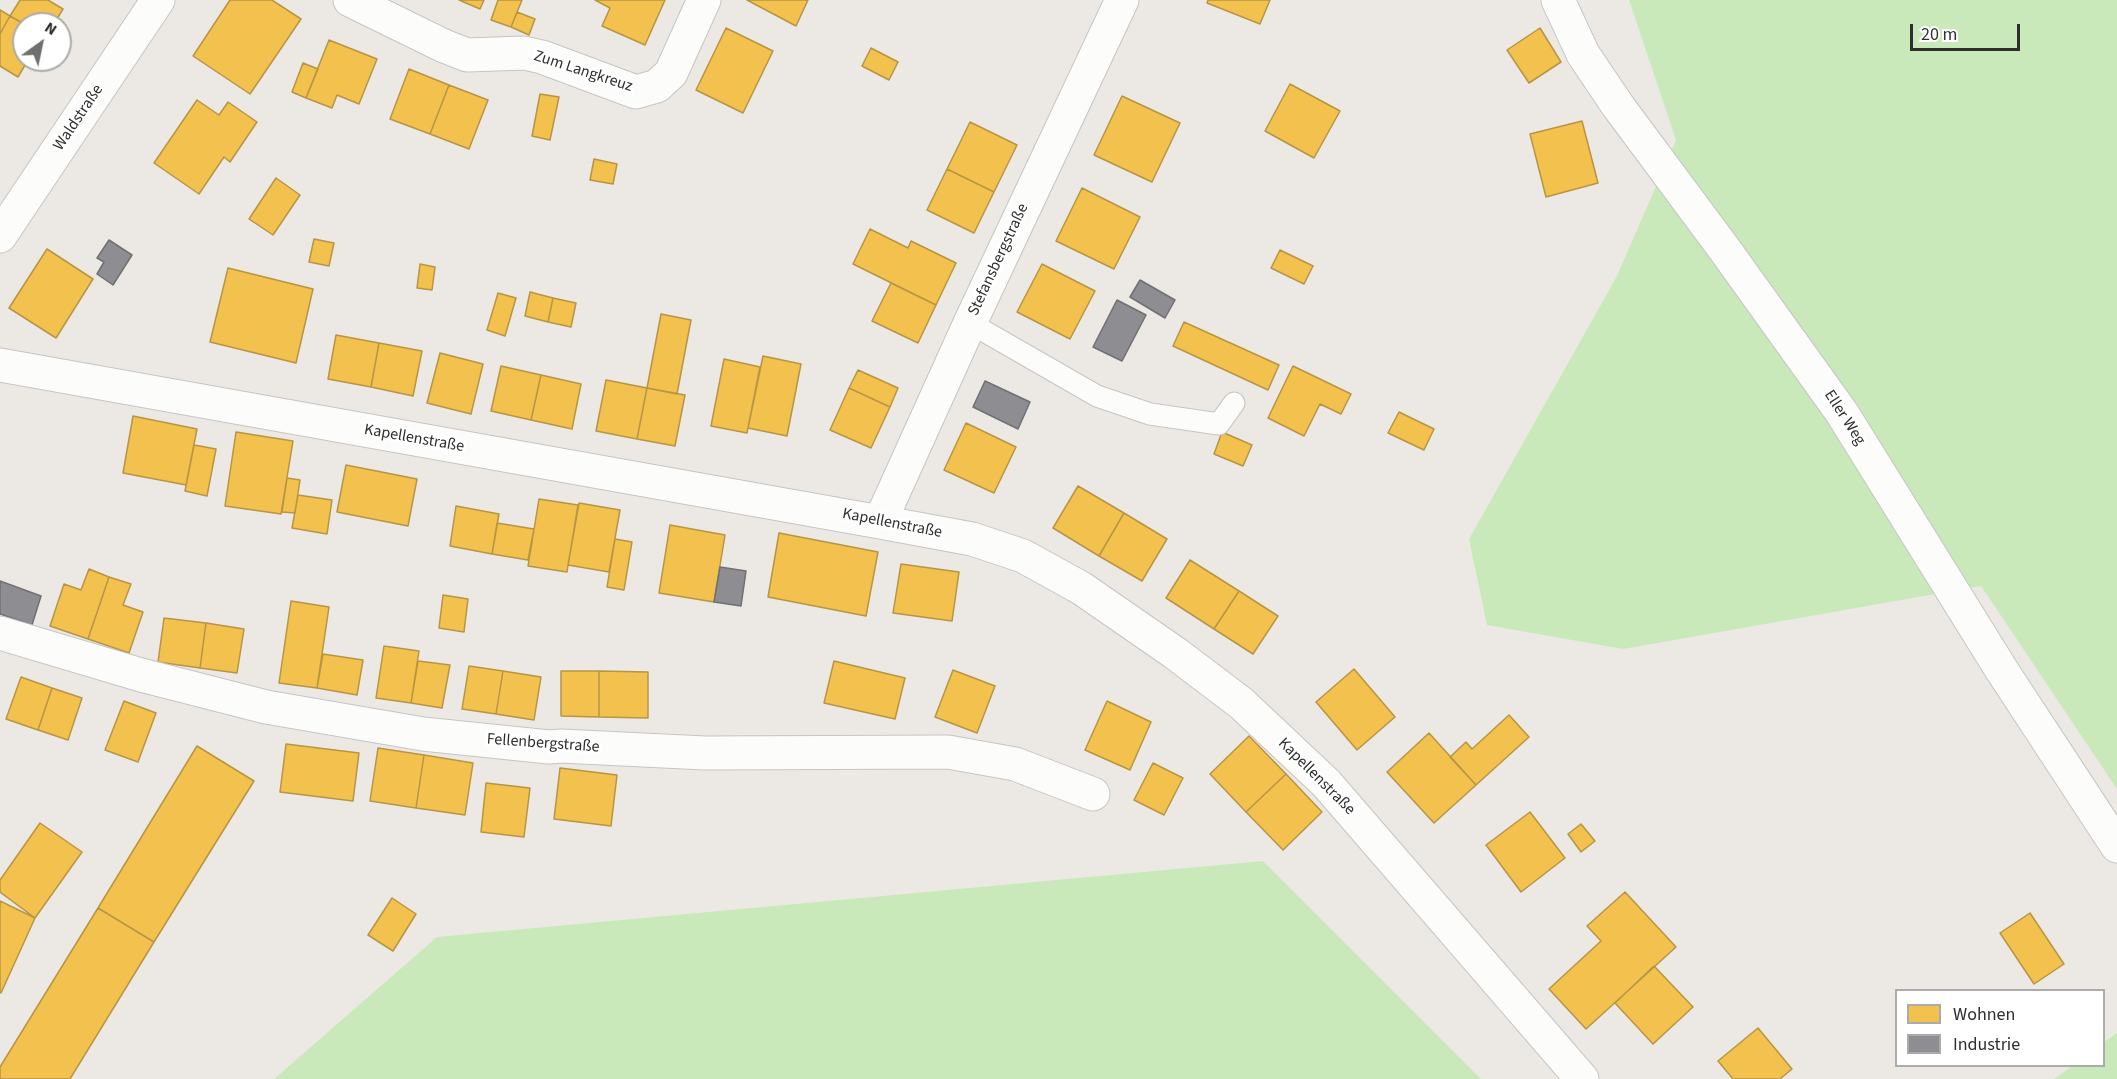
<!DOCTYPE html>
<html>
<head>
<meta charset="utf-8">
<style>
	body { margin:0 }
	#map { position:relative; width:2117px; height:1079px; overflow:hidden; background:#ece9e4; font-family:"Source Sans 3",sans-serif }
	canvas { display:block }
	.legend { position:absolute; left:1895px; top:989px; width:210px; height:78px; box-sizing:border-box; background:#fff; border:2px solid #ababab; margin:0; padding:8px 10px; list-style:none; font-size:18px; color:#2e2e2e }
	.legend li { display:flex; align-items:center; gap:12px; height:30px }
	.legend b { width:30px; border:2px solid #ababab }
	.north { position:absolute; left:12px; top:12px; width:60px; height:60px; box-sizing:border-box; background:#fff; border:2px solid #ababab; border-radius:50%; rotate:33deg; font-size:16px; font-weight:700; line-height:24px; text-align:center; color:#2e2e2e }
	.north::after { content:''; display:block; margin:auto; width:21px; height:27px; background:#706f6e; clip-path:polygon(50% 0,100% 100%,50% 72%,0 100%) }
	.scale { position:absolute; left:1910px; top:24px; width:110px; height:27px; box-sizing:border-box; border:3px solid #2e2e2e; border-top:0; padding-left:8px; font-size:18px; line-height:21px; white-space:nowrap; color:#2e2e2e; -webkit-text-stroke:4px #fff; paint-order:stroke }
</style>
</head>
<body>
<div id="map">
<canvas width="2117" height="1079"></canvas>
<ul class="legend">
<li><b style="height:16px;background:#f2c14e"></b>Wohnen</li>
<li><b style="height:16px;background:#8d8d92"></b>Industrie</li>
</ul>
<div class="north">N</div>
<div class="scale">20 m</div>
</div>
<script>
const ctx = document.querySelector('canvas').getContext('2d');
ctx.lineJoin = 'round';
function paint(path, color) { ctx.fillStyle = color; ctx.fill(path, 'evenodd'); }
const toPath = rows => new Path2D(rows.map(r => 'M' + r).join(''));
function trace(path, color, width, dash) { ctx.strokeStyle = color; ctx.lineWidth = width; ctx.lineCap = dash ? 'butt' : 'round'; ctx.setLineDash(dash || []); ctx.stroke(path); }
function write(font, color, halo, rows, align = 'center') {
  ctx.font = font + ' "Source Sans 3",sans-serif'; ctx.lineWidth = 6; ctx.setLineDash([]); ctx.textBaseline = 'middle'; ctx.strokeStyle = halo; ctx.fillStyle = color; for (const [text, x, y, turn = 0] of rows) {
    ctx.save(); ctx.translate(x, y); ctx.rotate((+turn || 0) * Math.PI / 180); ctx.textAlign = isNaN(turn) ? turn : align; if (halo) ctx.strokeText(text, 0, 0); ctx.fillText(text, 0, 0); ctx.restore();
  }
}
paint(toPath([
	[1629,0,2117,0,2117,789,1981,586,1623,649,1487,625,1469,539,1617,276,1676,140],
	[1263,861,1481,1079,274,1079,437,937],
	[2117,1033,2117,1079,2054,1079,2072,1066,2104,1066,2104,1042]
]), '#c9e9bb');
const homes = toPath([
	[20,0,48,0,63,9,54,24,24,24,10,16,20,0],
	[230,0,272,0,301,19,250,94,193,56,230,0],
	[459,0,484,0,480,9,459,0],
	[498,0,522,0,511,27,491,20,498,0],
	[595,0,665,0,645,45,602,26,610,8,595,0],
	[747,0,808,0,796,26,747,0],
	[1208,0,1270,0,1260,24,1207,3,1208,0],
	[0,10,10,16,0,34,0,10],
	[517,12,535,19,529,35,511,27,517,12],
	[10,16,24,24,24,60,28,60,18,77,0,66,0,34,10,16],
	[726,28,773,51,743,113,696,90,726,28],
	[1540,28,1561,62,1529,83,1507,50,1540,28],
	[329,40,377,59,359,104,337,95,332,108,306,98,329,40],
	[871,48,898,62,889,80,862,66,871,48],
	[303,63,318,69,306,98,292,92,303,63],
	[409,69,449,85,430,134,390,119,409,69],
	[1290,84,1340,111,1314,158,1265,131,1290,84],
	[449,85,488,100,469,149,430,134,449,85],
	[540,94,559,97,550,140,532,136,540,94],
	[1122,96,1180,123,1152,182,1094,155,1122,96],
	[197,100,219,115,228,102,257,122,230,162,224,157,199,194,154,163,197,100],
	[1582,121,1598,183,1546,197,1530,134,1582,121],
	[970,122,1017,145,994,192,947,169,970,122],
	[594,159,617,164,613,184,590,180,594,159],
	[947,169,994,192,974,233,927,210,947,169],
	[276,178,300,195,273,235,249,219,276,178],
	[1082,188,1140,217,1114,269,1056,241,1082,188],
	[870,229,908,248,911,241,956,263,936,305,853,264,870,229],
	[314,239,334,243,329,266,309,262,314,239],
	[47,249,93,279,56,338,9,308,47,249],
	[1280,250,1313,266,1304,284,1271,268,1280,250],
	[420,264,435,267,432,290,417,288,420,264],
	[1042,264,1095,291,1070,339,1017,312,1042,264],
	[228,268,313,289,296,363,210,342,228,268],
	[891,283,936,305,918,343,872,321,891,283],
	[530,292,553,298,548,322,525,316,530,292],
	[498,293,516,298,505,336,487,330,498,293],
	[553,298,576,303,571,327,548,322,553,298],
	[661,314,691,320,677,394,647,388,661,314],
	[1184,322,1279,365,1268,390,1173,346,1184,322],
	[336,335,379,343,371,387,328,379,336,335],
	[379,343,422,351,413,396,371,387,379,343],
	[440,353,483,364,471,414,427,403,440,353],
	[763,356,801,364,787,436,748,428,763,356],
	[724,359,760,367,747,433,711,426,724,359],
	[501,366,541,375,531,420,491,411,501,366],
	[1293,366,1351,394,1341,414,1320,404,1304,436,1268,418,1293,366],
	[858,370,898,388,890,407,849,388,858,370],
	[541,375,581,384,572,429,531,420,541,375],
	[606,380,647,388,637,439,596,431,606,380],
	[647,388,685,395,675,446,637,439,647,388],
	[849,388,890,407,871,448,830,430,849,388],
	[1399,412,1434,429,1424,450,1388,433,1399,412],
	[133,416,197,429,186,485,123,473,133,416],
	[966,423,1016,447,994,493,944,470,966,423],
	[236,432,293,441,281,514,225,506,236,432],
	[1222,432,1252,445,1243,466,1214,454,1222,432],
	[194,445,216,449,207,496,185,491,194,445],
	[346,465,417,479,408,526,337,512,346,465],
	[287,478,300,480,295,513,282,512,287,478],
	[1078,486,1124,513,1099,556,1053,528,1078,486],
	[298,495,332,500,327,534,292,528,298,495],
	[539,499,578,505,567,572,528,566,539,499],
	[579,503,620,510,609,572,568,565,579,503],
	[456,506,499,514,492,554,450,546,456,506],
	[1124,513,1167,539,1142,581,1099,556,1124,513],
	[497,523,534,529,528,560,492,554,497,523],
	[670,525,725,535,714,602,659,593,670,525],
	[779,533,878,552,866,616,768,597,779,533],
	[615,539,632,542,624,590,607,587,615,539],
	[1190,560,1239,591,1214,629,1166,598,1190,560],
	[901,564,959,572,952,621,893,613,901,564],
	[89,569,109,577,88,639,50,626,64,584,81,590,89,569],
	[109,577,131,584,123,605,143,612,129,653,88,639,109,577],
	[1239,591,1278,616,1253,654,1214,629,1239,591],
	[443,595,468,599,464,632,439,628,443,595],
	[291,601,329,607,317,688,279,683,291,601],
	[164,618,206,623,200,668,158,662,164,618],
	[206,623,244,629,237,673,200,668,206,623],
	[384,646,419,651,411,703,376,698,384,646],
	[323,654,363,660,357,695,317,688,323,654],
	[418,661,450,665,442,708,411,703,418,661],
	[834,661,905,678,895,719,824,703,834,661],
	[469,666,503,671,496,714,462,709,469,666],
	[1354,669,1395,717,1357,750,1316,702,1354,669],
	[953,670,995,686,977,733,935,717,953,670],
	[503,671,541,677,534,720,496,714,503,671],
	[561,671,599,671,599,717,561,716,561,671],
	[599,671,648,672,648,718,599,717,599,671],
	[21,677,52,688,38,730,6,719,21,677],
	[52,688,82,698,68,740,38,730,52,688],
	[124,701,156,713,138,762,105,750,124,701],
	[1107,701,1151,722,1130,770,1085,750,1107,701],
	[1509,715,1529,737,1476,785,1450,757,1466,742,1472,749,1509,715],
	[1429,733,1476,785,1434,823,1387,772,1429,733],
	[1249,736,1286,774,1246,812,1210,774,1249,736],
	[286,744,359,753,353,801,280,792,286,744],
	[197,746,254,781,154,942,98,908,197,746],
	[378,748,424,755,416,808,370,801,378,748],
	[424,755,473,763,465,815,416,808,424,755],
	[1153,763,1183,778,1164,815,1134,800,1153,763],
	[560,768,617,775,611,826,554,819,560,768],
	[1286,774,1322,812,1283,850,1246,812,1286,774],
	[486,783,530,788,524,837,481,832,486,783],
	[1530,812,1565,858,1521,892,1486,845,1530,812],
	[40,823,82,852,35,918,0,892,0,880,40,823],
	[1581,824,1595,841,1581,852,1568,834,1581,824],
	[1625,892,1676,947,1586,1029,1549,989,1601,941,1587,926,1625,892],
	[392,898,416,914,393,951,368,935,392,898],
	[0,901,35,918,1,993,0,992,0,901],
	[98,908,154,942,70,1079,0,1079,0,1067,98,908],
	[2030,913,2064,964,2034,984,2000,933,2030,913],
	[1654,966,1693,1007,1653,1044,1615,1003,1654,966],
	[1758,1028,1792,1069,1780,1079,1733,1079,1718,1061,1758,1028]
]);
paint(homes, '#f2c14e');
trace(homes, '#b79544', 1.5);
const industry = toPath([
	[109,240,132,255,113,285,97,274,104,262,97,258,109,240],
	[1140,280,1175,300,1165,318,1130,297,1140,280],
	[1117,300,1146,315,1122,361,1093,347,1117,300],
	[985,381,1030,402,1018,429,973,407,985,381],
	[720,567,746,571,741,606,714,602,720,567],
	[0,581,41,596,32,625,0,614,0,581]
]);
paint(industry, '#8d8d92');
trace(industry, '#707074', 1.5);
const service = toPath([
	[970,323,1097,396,1150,414,1219,424,1234,403]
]);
const minor = toPath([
	[350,0,444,46,467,55,524,53,542,57,636,92,657,86,671,73,704,0],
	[1558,0,1583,54,1618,106,1725,250,1842,413,2001,669,2117,846],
	[0,236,158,0],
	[0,365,880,522,972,539,1023,556,1081,588,1175,653,1241,703,1326,783,1582,1079],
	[880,522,970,323,1122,0],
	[0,633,141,675,266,707,423,734,549,747,561,746,705,753,948,752,1015,764,1093,794]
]);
trace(service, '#c6c5c5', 23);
trace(minor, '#c6c5c5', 35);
trace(service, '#fcfcfb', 21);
trace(minor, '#fcfcfb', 33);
write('16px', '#2e2e2e', '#fff', [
	["Zum Langkreuz",583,72,18],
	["Waldstraße",79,118,-56],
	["Stefansbergstraße",999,260,-65],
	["Eller Weg",1844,418,57],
	["Kapellenstraße",414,439,10],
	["Kapellenstraße",892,524,11],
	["Fellenbergstraße",543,744,4],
	["Kapellenstraße",1316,777,45]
]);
</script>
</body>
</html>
